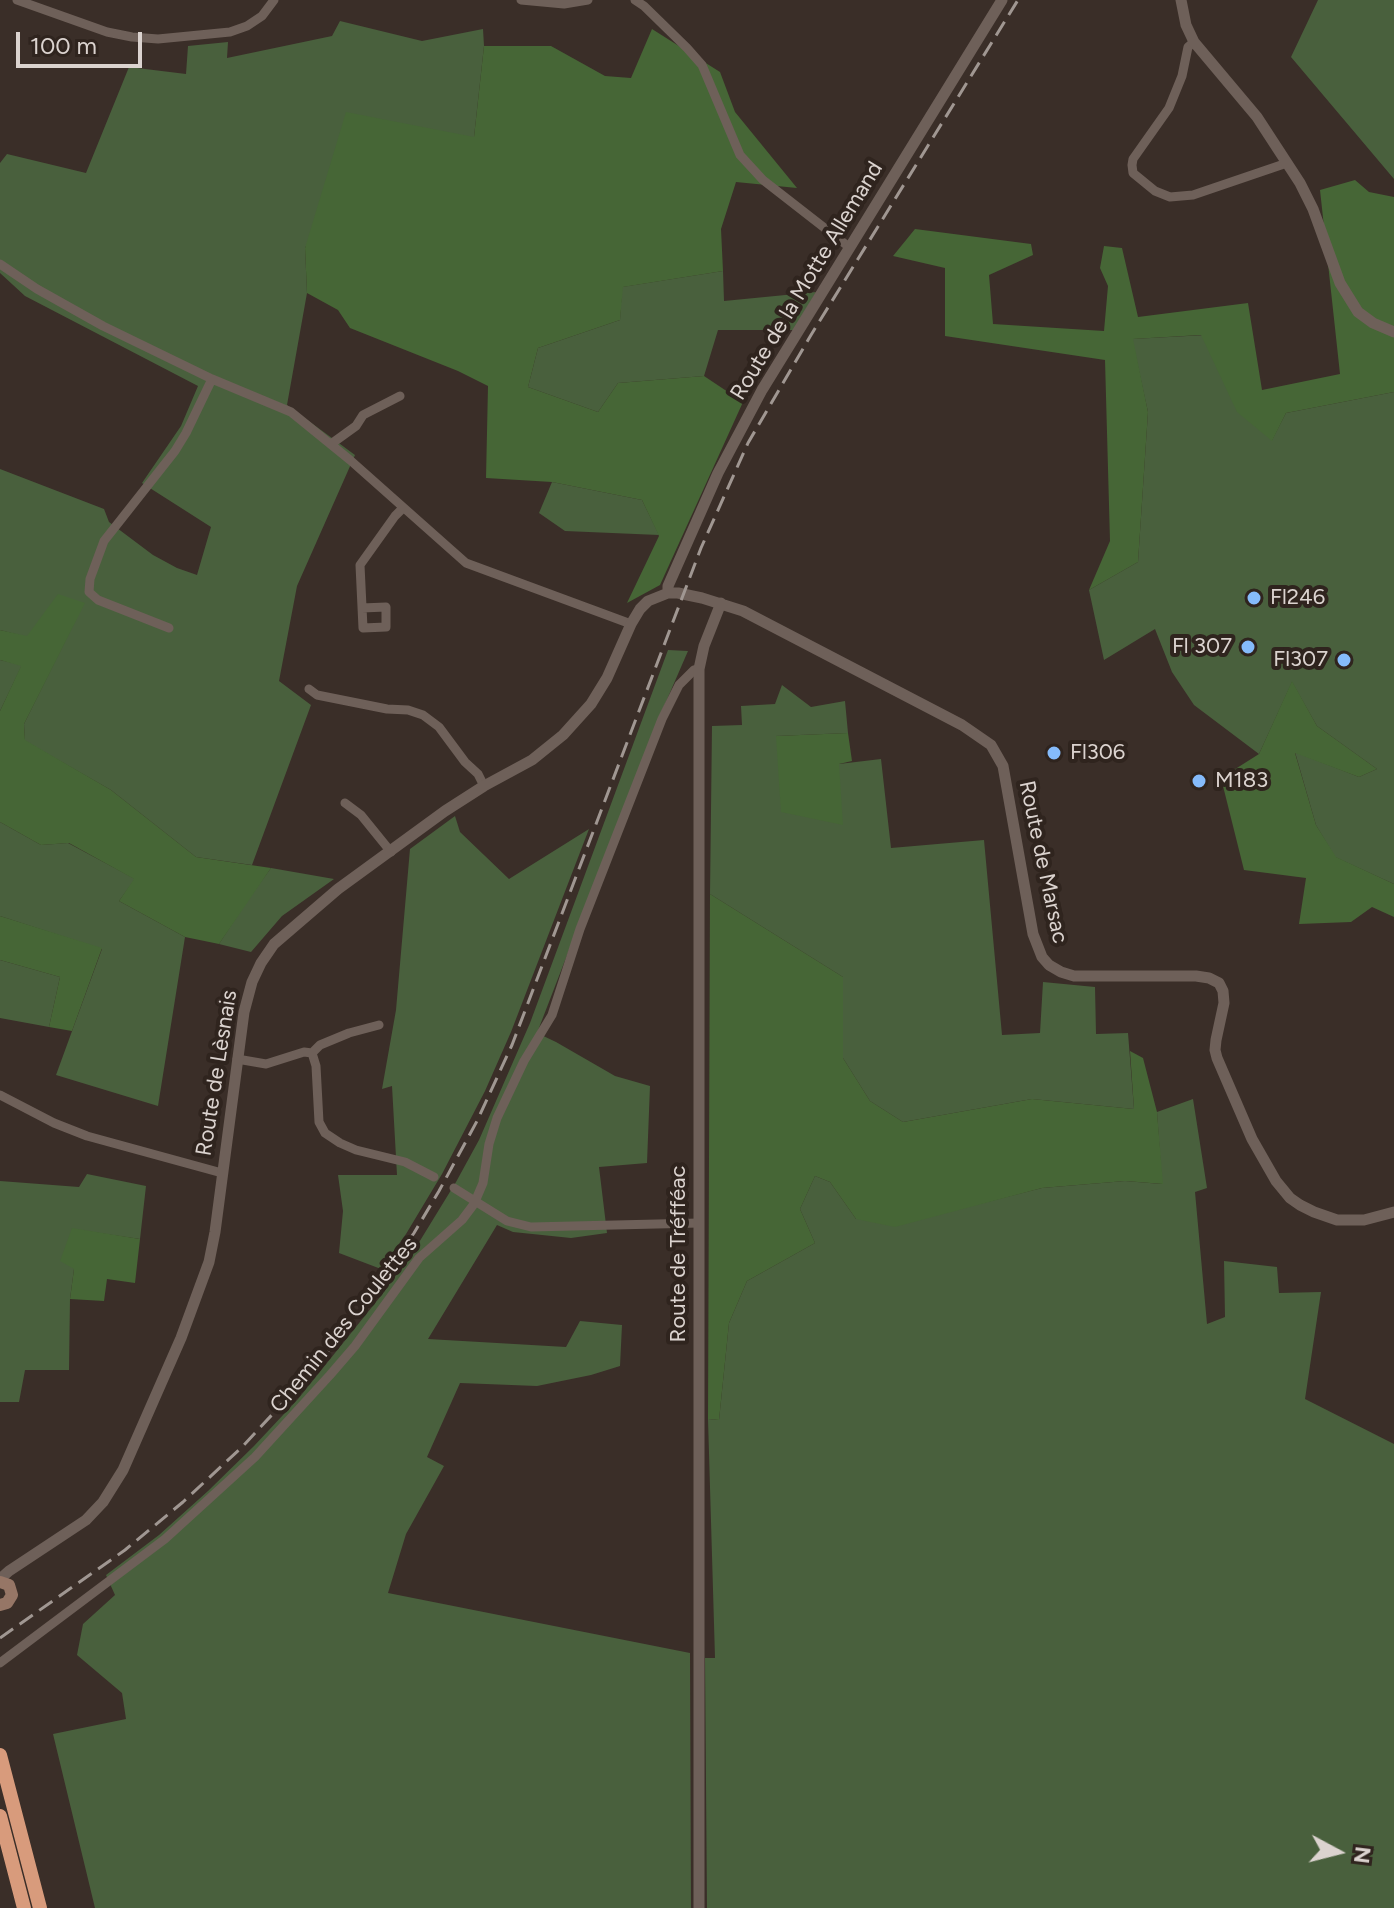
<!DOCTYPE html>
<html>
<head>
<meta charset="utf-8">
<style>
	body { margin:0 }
	#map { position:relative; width:1394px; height:1908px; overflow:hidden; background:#3a2e28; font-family:Figtree,sans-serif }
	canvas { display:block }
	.north { position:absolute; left:1298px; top:1812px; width:80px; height:80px; -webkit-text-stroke:6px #2f241e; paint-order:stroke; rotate:97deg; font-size:22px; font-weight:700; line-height:32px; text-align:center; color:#dbd3cf }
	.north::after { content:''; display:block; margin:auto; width:28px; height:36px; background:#dbd3cf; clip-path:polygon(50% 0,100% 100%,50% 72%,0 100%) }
	.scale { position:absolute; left:16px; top:32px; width:126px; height:36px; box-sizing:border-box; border:4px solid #dbd3cf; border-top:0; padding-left:10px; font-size:24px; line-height:28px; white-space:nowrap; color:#dbd3cf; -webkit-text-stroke:6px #2f241e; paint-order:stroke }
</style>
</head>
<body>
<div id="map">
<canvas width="1394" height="1908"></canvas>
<div class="north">N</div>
<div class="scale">100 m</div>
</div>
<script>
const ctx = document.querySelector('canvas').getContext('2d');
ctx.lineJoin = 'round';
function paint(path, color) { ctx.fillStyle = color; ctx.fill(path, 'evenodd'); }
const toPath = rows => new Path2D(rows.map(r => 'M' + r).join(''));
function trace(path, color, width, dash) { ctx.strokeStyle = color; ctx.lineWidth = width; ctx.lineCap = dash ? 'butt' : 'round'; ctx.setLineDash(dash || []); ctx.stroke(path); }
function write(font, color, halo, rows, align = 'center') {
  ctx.font = font + ' Figtree,sans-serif'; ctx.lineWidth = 8; ctx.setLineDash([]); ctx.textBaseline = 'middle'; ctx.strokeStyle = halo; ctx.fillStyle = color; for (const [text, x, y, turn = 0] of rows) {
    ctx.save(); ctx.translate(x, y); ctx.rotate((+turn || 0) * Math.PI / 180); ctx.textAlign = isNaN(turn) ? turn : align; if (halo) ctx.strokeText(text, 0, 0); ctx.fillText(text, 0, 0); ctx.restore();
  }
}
paint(toPath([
	[1318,0,1394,0,1394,179,1291,57],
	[340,21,422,41,483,29,484,46,474,137,305,247,307,293,287,405,355,455,297,586,279,681,311,705,252,865,196,857,111,790,25,741,24,724,84,603,27,637,0,630,0,469,104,509,109,522,153,555,177,568,197,575,211,527,142,483,181,426,198,386,25,296,0,273,0,163,7,154,86,173,129,67,186,74,188,46,228,42,227,58,332,36],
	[723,271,724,301,816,292,794,330,718,330,704,376,618,383,598,412,528,387,538,348,620,320,622,287],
	[1206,335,1272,440,1286,413,1394,392,1394,884,1335,857,1316,825,1295,752,1359,777,1377,769,1317,726,1292,682,1259,754,1194,705,1172,672,1155,629,1104,660,1089,590,1138,562,1148,412,1132,339],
	[552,482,642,500,659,535,565,531,539,513],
	[668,650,688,651,655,727,537,1033,556,1042,615,1076,650,1086,647,1163,599,1167,607,1233,571,1238,513,1232,497,1225,428,1339,566,1347,580,1321,622,1325,620,1366,591,1375,537,1386,460,1383,427,1457,444,1466,406,1534,388,1593,690,1653,691,1908,95,1908,53,1734,126,1719,122,1693,77,1655,83,1624,115,1595,106,1575,159,1535,208,1491,254,1446,298,1399,380,1297,418,1244,456,1182,479,1140,530,1023],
	[0,660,22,665,0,711],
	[782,685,811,707,845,701,848,733,776,736,839,764,881,759,891,848,984,840,1002,1035,1040,1033,1043,982,1095,987,1096,1034,1128,1033,1134,1109,1032,1099,903,1122,870,1101,843,1058,843,977,710,894,712,726,742,725,741,706,775,704],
	[455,816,460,832,509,879,589,829,511,1032,485,1091,442,1174,406,1234,381,1269,339,1253,343,1211,338,1175,397,1175,392,1086,382,1089,396,1010,410,849],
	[0,822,41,845,68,843,135,879,119,901,185,937,158,1106,56,1075,102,949,0,916],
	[271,868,334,879,282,916,251,952,219,944,247,901],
	[0,960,60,977,49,1027,0,1018],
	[1193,1099,1207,1188,1195,1192,1207,1324,1225,1317,1224,1261,1277,1267,1279,1293,1321,1292,1305,1399,1394,1444,1394,1908,707,1908,705,1658,715,1658,708,1419,719,1420,729,1323,747,1281,815,1243,800,1209,815,1176,830,1182,856,1219,979,1204,1042,1188,1125,1181,1162,1184,1157,1112],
	[87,1174,146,1186,140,1239,72,1229,74,1269,70,1299,69,1370,25,1370,19,1402,0,1402,0,1181,79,1187]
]), '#49603d');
paint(toPath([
	[652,29,720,72,735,112,797,188,736,182,721,229,723,271,623,287,620,320,538,348,528,387,598,412,618,383,704,376,743,402,660,585,627,603,659,536,642,500,552,482,486,478,488,386,458,371,350,328,338,310,307,293,305,248,346,112,474,137,484,46,551,46,605,76,631,78],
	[1355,180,1369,192,1394,197,1394,392,1286,413,1272,441,1237,412,1201,335,1133,339,1148,412,1138,562,1089,590,1110,541,1105,360,945,336,945,268,893,256,915,229,1031,244,1033,255,989,275,993,324,1104,331,1108,286,1100,268,1104,246,1122,248,1138,317,1248,303,1262,390,1340,374,1320,190],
	[58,594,85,603,24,724,25,740,111,790,196,857,271,868,219,944,185,937,119,901,134,879,69,843,41,845,0,822,0,711,21,666,0,660,0,630,27,636],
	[1292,681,1317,726,1377,769,1359,777,1295,753,1316,825,1336,857,1394,884,1394,917,1372,907,1351,922,1299,924,1306,878,1244,870,1221,778,1259,754],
	[848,733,852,761,839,764,843,825,781,812,776,736],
	[710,894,843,977,843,1058,870,1101,903,1122,1032,1099,1134,1109,1130,1051,1143,1058,1157,1112,1163,1184,1125,1181,1042,1188,895,1227,856,1219,830,1182,815,1176,800,1209,815,1243,747,1281,729,1323,719,1420,708,1419],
	[0,916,102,948,72,1031,49,1027,60,977,0,960],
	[72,1228,140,1239,135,1283,107,1279,104,1301,70,1299,74,1269,60,1261]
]), '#466636');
trace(toPath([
	[17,0,107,32,132,37,158,39,230,32,247,26,262,16,274,0],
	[521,0,564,4,588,0],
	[635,0,644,6,687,48,702,65,740,155,763,180,849,247],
	[1194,42,1188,47,1182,76,1169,108,1133,159,1132,165,1133,173,1155,191,1170,197,1193,195,1287,163],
	[0,264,37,289,103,326,212,379,291,412,350,460,466,563,631,624],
	[331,444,356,426,363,415,400,396],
	[362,608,386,607,386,627,363,628,360,565,395,516,403,508],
	[169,628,98,600,89,592,90,579,104,541,175,451,186,433,212,379],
	[309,689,317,695,387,709,408,710,423,715,439,727,465,762,478,774,484,786],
	[345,803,361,815,391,852],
	[312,1053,320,1045,349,1033,379,1025],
	[237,1059,266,1064,304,1052,312,1053,316,1066,319,1122,325,1133,340,1143,356,1150,405,1162,434,1177],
	[0,1095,54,1123,87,1136,222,1173],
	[454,1188,507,1221,531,1227,699,1223],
	[0,1663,165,1539,255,1457,330,1375,355,1346,419,1258,462,1220,474,1204,483,1183,489,1144,497,1118,524,1061,552,1015,580,929,662,719,679,685,694,670,699,669]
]), '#6e6059', 9);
trace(toPath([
	[1181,0,1186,25,1194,42,1257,117,1300,183,1313,209,1340,283,1358,312,1373,323,1394,332],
	[668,593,668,586,718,473,762,390,1002,0],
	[0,1579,9,1571,86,1520,103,1502,123,1470,181,1338,209,1262,215,1232,244,1012,252,982,261,963,274,944,338,889,445,811,484,786,532,760,563,735,591,704,607,678,631,624,640,609,648,601,668,593,678,593,702,598,743,611,962,725,991,745,1003,766,1033,934,1042,957,1049,965,1061,972,1074,976,1196,976,1209,978,1219,983,1223,991,1224,1003,1216,1040,1215,1050,1217,1058,1252,1139,1276,1181,1290,1198,1300,1205,1314,1212,1337,1220,1364,1220,1394,1212],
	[699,1908,699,669,704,646,721,603]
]), '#6e6059', 11);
trace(toPath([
	[0,1582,9,1585,12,1595,7,1603,0,1605]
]), '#967666', 12);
trace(toPath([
	[0,1755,40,1908],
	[0,1816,24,1908]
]), '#d89b7c', 14);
trace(toPath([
	[0,1638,125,1550,183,1502,242,1447,309,1375,348,1327,414,1233,439,1191,477,1121,512,1045,701,548,748,443,811,335,1018,0]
]), '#a09792', 3, [16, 8]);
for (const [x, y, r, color] of [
	[1254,598,8,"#85bbfb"],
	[1248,647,8,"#85bbfb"],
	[1344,660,8,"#85bbfb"],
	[1054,753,8,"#85bbfb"],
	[1199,781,8,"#85bbfb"]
]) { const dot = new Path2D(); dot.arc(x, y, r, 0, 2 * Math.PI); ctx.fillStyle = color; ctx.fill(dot); trace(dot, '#2f241e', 3); }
write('22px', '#dbd3cf', '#2f241e', [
	["Route de la Motte Allemand",807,281,-59],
	["Route de Marsac",1043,862,78],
	["Route de Lèsnais",217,1073,-81],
	["Route de Tréfféac",679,1254,-90],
	["Chemin des Coulettes",344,1325,-51]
]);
write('22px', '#dbd3cf', '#2f241e', [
	["Fl246",1270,598],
	["Fl 307",1232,647,"right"],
	["Fl307",1328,660,"right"],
	["Fl306",1070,753],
	["M183",1215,781]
], 'left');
</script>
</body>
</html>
